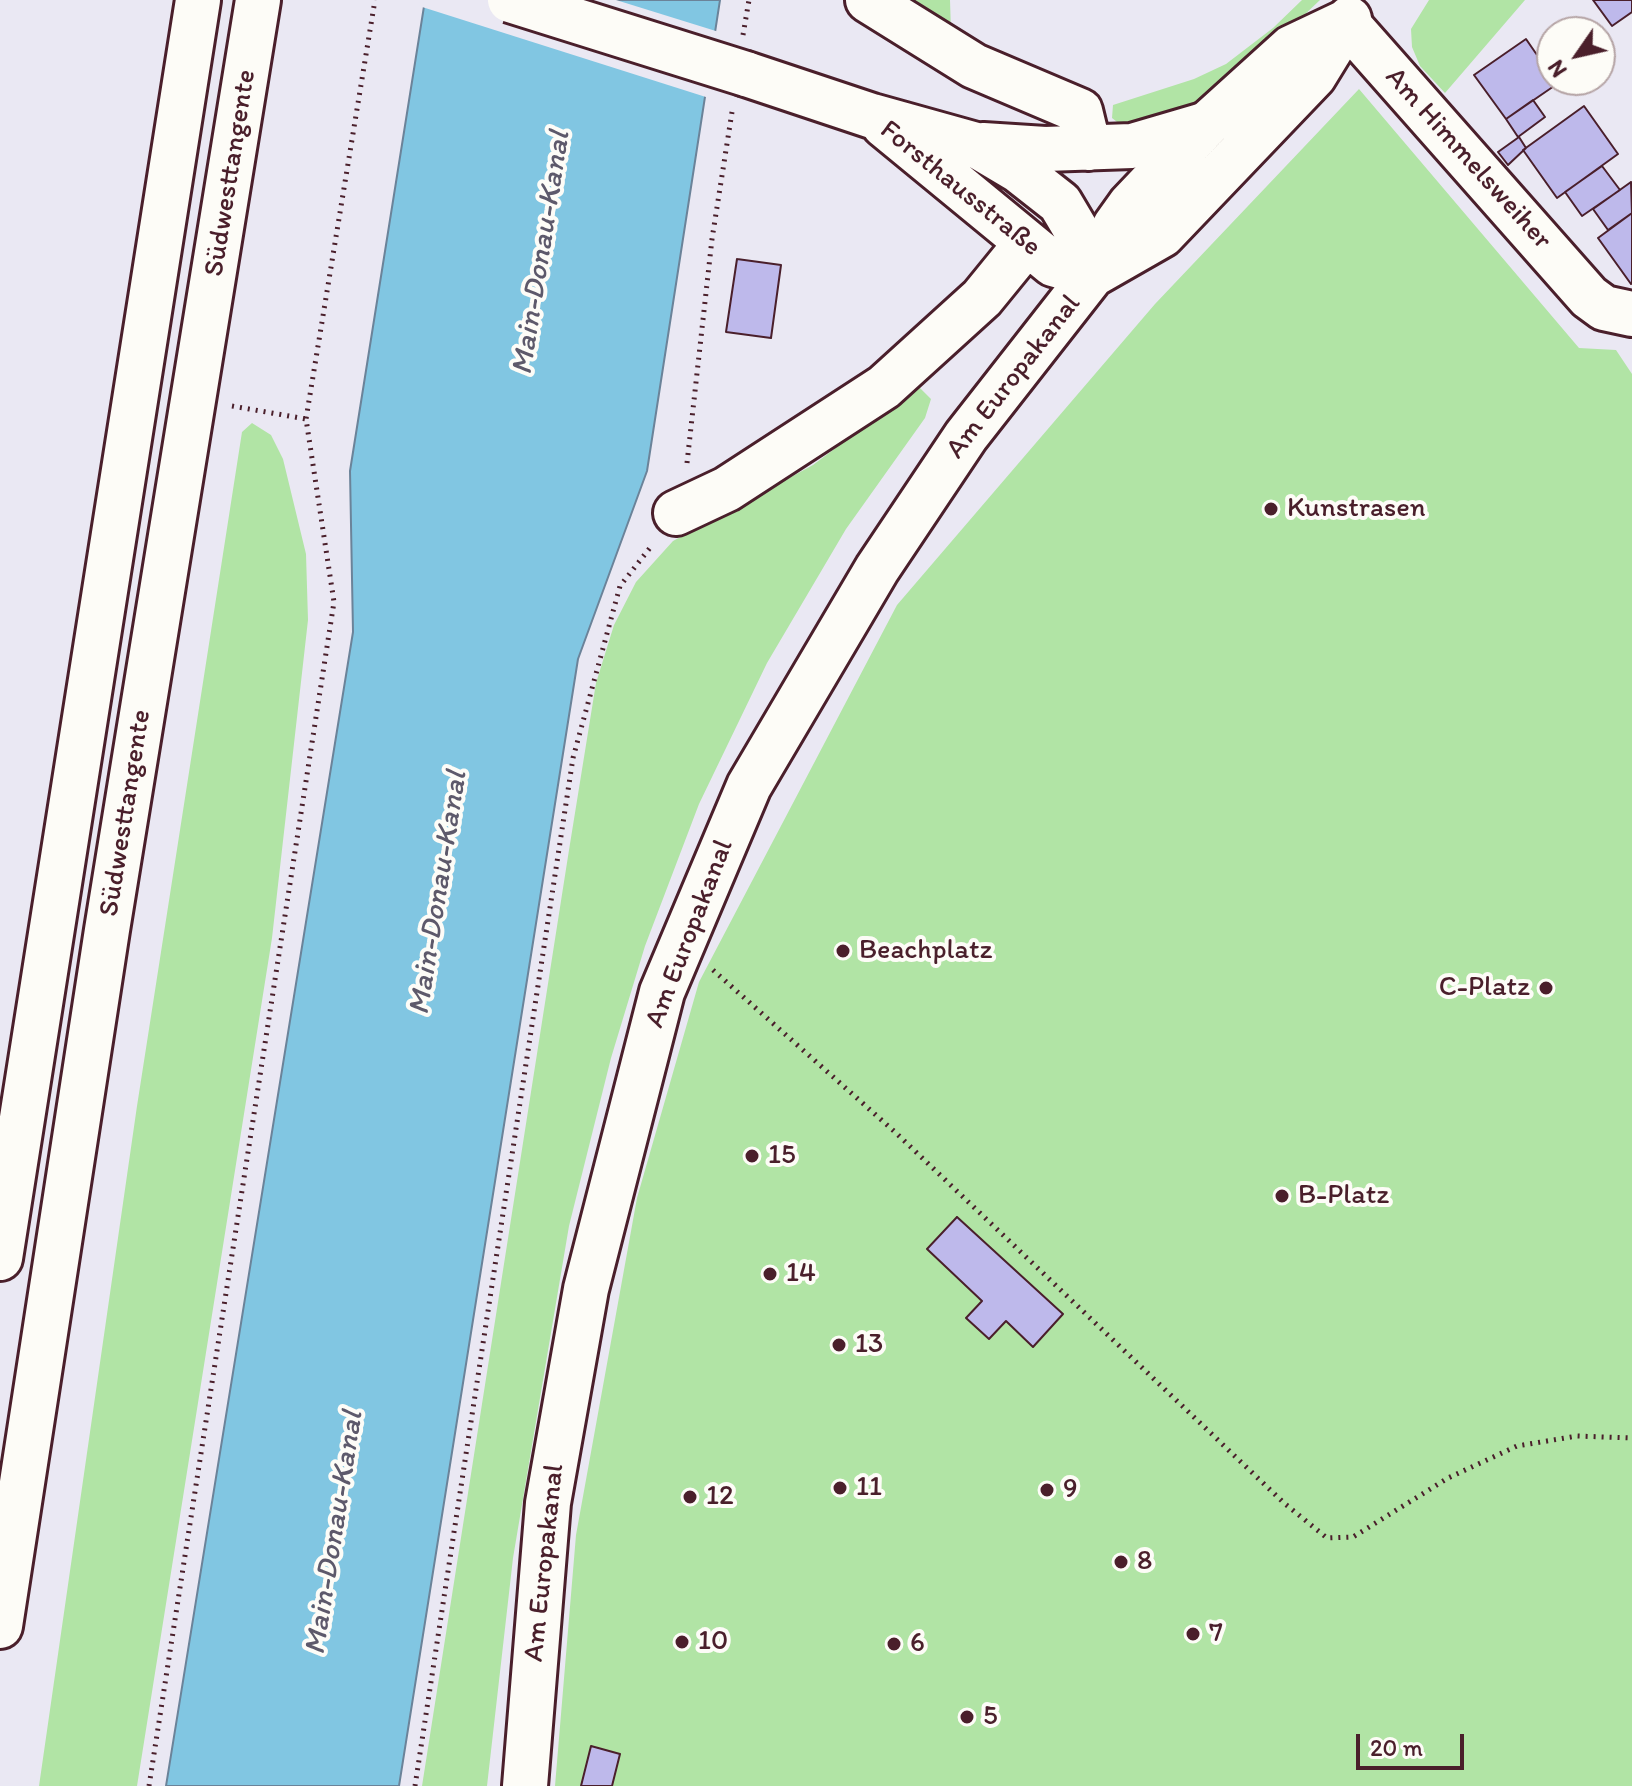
<!DOCTYPE html>
<html>
<head>
<meta charset="utf-8">
<style>
	body { margin:0 }
	#map { position:relative; width:1632px; height:1786px; overflow:hidden; background:#eae8f3; font-family:Itim,sans-serif }
	canvas { display:block }
	.north { position:absolute; left:1536px; top:16px; width:80px; height:80px; box-sizing:border-box; background:#fdfcf7; border:2px solid #b5a4a5; border-radius:50%; rotate:236deg; font-size:22px; font-weight:700; line-height:32px; text-align:center; color:#4a1f2b }
	.north::after { content:''; display:block; margin:auto; width:28px; height:36px; background:#4a1f2b; clip-path:polygon(50% 0,100% 100%,50% 72%,0 100%) }
	.scale { position:absolute; left:1356px; top:1734px; width:108px; height:36px; box-sizing:border-box; border:4px solid #4a1f2b; border-top:0; padding-left:10px; font-size:24px; line-height:28px; white-space:nowrap; color:#4a1f2b; -webkit-text-stroke:6px #fdfcf7; paint-order:stroke }
</style>
</head>
<body>
<div id="map">
<canvas width="1632" height="1786"></canvas>
<div class="north">N</div>
<div class="scale">20 m</div>
</div>
<script>
const ctx = document.querySelector('canvas').getContext('2d');
ctx.lineJoin = 'round';
function paint(path, color) { ctx.fillStyle = color; ctx.fill(path, 'evenodd'); }
const toPath = rows => new Path2D(rows.map(r => 'M' + r).join(''));
function trace(path, color, width, dash) { ctx.strokeStyle = color; ctx.lineWidth = width; ctx.lineCap = dash ? 'butt' : 'round'; ctx.setLineDash(dash || []); ctx.stroke(path); }
function write(font, color, halo, rows, align = 'center') {
  ctx.font = font + ' Itim,sans-serif'; ctx.lineWidth = 8; ctx.setLineDash([]); ctx.textBaseline = 'middle'; ctx.strokeStyle = halo; ctx.fillStyle = color; for (const [text, x, y, turn = 0] of rows) {
    ctx.save(); ctx.translate(x, y); ctx.rotate((+turn || 0) * Math.PI / 180); ctx.textAlign = isNaN(turn) ? turn : align; if (halo) ctx.strokeText(text, 0, 0); ctx.fillText(text, 0, 0); ctx.restore();
  }
}
paint(toPath([
	[892,0,950,0,951,32],
	[1302,0,1320,0,1239,77,1194,106,1126,129,1112,118,1113,105,1194,79,1226,64,1273,28],
	[1429,0,1525,0,1445,93,1420,66,1412,47,1411,29],
	[1359,89,1579,348,1616,350,1632,374,1632,1786,555,1786,576,1535,637,1198,699,982,897,605,1155,304],
	[918,386,931,399,925,418,846,529,767,663,699,804,645,946,611,1058,569,1226,513,1558,487,1786,422,1786,569,850,596,683,614,625,636,582,673,541,813,465],
	[252,423,271,435,283,459,306,554,308,620,272,938,137,1786,39,1786,137,1106,242,432]
]), '#b1e4a5');
const water = toPath([
	[425,0,720,0,647,471,578,659,399,1786,166,1786,353,632,350,471,425,0]
]);
paint(water, '#81c6e2');
trace(water, '#6b8399', 2);
paint(toPath([
	[420,0,616,0,719,32,709,98,419,6]
]), '#eae8f3');
const building = toPath([
	[1593,0,1632,0,1632,12,1612,26,1593,0],
	[1526,39,1557,84,1506,119,1474,75,1526,39],
	[1533,100,1545,117,1518,137,1506,119,1533,100],
	[1584,106,1618,154,1557,198,1523,150,1584,106],
	[1519,137,1526,148,1508,165,1498,152,1519,137],
	[1602,166,1620,190,1582,216,1565,192,1602,166],
	[1631,182,1632,213,1608,230,1593,209,1631,182],
	[1632,213,1632,283,1631,284,1598,238,1632,213],
	[737,259,781,265,771,338,726,332,737,259],
	[957,1217,1063,1314,1033,1347,1006,1321,989,1339,966,1318,982,1301,927,1249,957,1217],
	[591,1746,620,1754,612,1786,581,1786,591,1746]
]);
paint(building, '#beb9eb');
trace(building, '#4a1f2b', 2);
const minor = toPath([
	[868,0,974,66,1080,111,1089,148],
	[1346,22,1589,297,1604,308,1632,314],
	[746,74,872,116,976,145,1018,170,1060,203,1079,235,1092,275],
	[884,125,1053,264,1092,275],
	[983,145,1045,149,1132,146,1207,124],
	[676,513,727,489,884,387,982,298,1026,244]
]);
const major = toPath([
	[1092,275,1162,235,1314,76,1349,19],
	[525,1786,548,1503,586,1289,662,992,749,786,877,569,966,436,1092,275,1115,226,1130,205,1207,124,1291,48,1346,22]
]);
const highway = toPath([
	[0,1258,198,0],
	[0,1626,107,930,258,0]
]);
trace(minor, '#4a1f2b', 50);
trace(major, '#4a1f2b', 50);
trace(highway, '#4a1f2b', 50);
trace(toPath([
	[743,35,749,0],
	[232,406,306,419],
	[687,463,712,239,732,112],
	[713,970,895,1132,1284,1503,1327,1538,1353,1537,1448,1478,1517,1446,1577,1436,1632,1438],
	[149,1786,334,602,306,419,375,0],
	[415,1786,573,758,620,586,653,544]
]), '#4a1f2b', 5, [2, 6]);
trace(minor, '#fdfcf7', 44);
trace(major, '#fdfcf7', 44);
trace(highway, '#fdfcf7', 44);
const minorBridge = toPath([
	[510,0,746,74]
]);
trace(minorBridge, '#4a1f2b', 50, []);
trace(minorBridge, '#fdfcf7', 44);
for (const [x, y, r, color] of [
	[1271,509,8,"#4a1f2b"],
	[843,951,8,"#4a1f2b"],
	[1546,988,8,"#4a1f2b"],
	[752,1156,8,"#4a1f2b"],
	[1282,1196,8,"#4a1f2b"],
	[770,1274,8,"#4a1f2b"],
	[839,1345,8,"#4a1f2b"],
	[840,1488,8,"#4a1f2b"],
	[1047,1490,8,"#4a1f2b"],
	[690,1497,8,"#4a1f2b"],
	[1121,1562,8,"#4a1f2b"],
	[1193,1634,8,"#4a1f2b"],
	[682,1642,8,"#4a1f2b"],
	[894,1644,8,"#4a1f2b"],
	[967,1717,8,"#4a1f2b"]
]) { const dot = new Path2D(); dot.arc(x, y, r, 0, 2 * Math.PI); ctx.fillStyle = color; ctx.fill(dot); trace(dot, '#fdfcf7', 3); }
write('28px', '#4a1f2b', '#fdfcf7', [
	["Am Himmelsweiher",1468,159,48],
	["Südwesttangente",231,173,-81],
	["Forsthausstraße",960,189,39],
	["Am Europakanal",1014,377,-52],
	["Südwesttangente",126,813,-81],
	["Am Europakanal",690,934,-69],
	["Am Europakanal",545,1563,-84]
]);
write('28px', '#4a1f2b', '#fdfcf7', [
	["Kunstrasen",1287,509],
	["Beachplatz",859,951],
	["C-Platz",1530,988,"right"],
	["15",768,1156],
	["B-Platz",1298,1196],
	["14",786,1274],
	["13",855,1345],
	["11",856,1488],
	["9",1063,1490],
	["12",706,1497],
	["8",1137,1562],
	["7",1209,1634],
	["10",698,1642],
	["6",910,1644],
	["5",983,1717]
], 'left');
write('italic 30px', '#5d596b', '#fdfcf7', [
	["Main-Donau-Kanal",542,253,-81],
	["Main-Donau-Kanal",439,893,-81],
	["Main-Donau-Kanal",335,1533,-81]
]);
</script>
</body>
</html>
